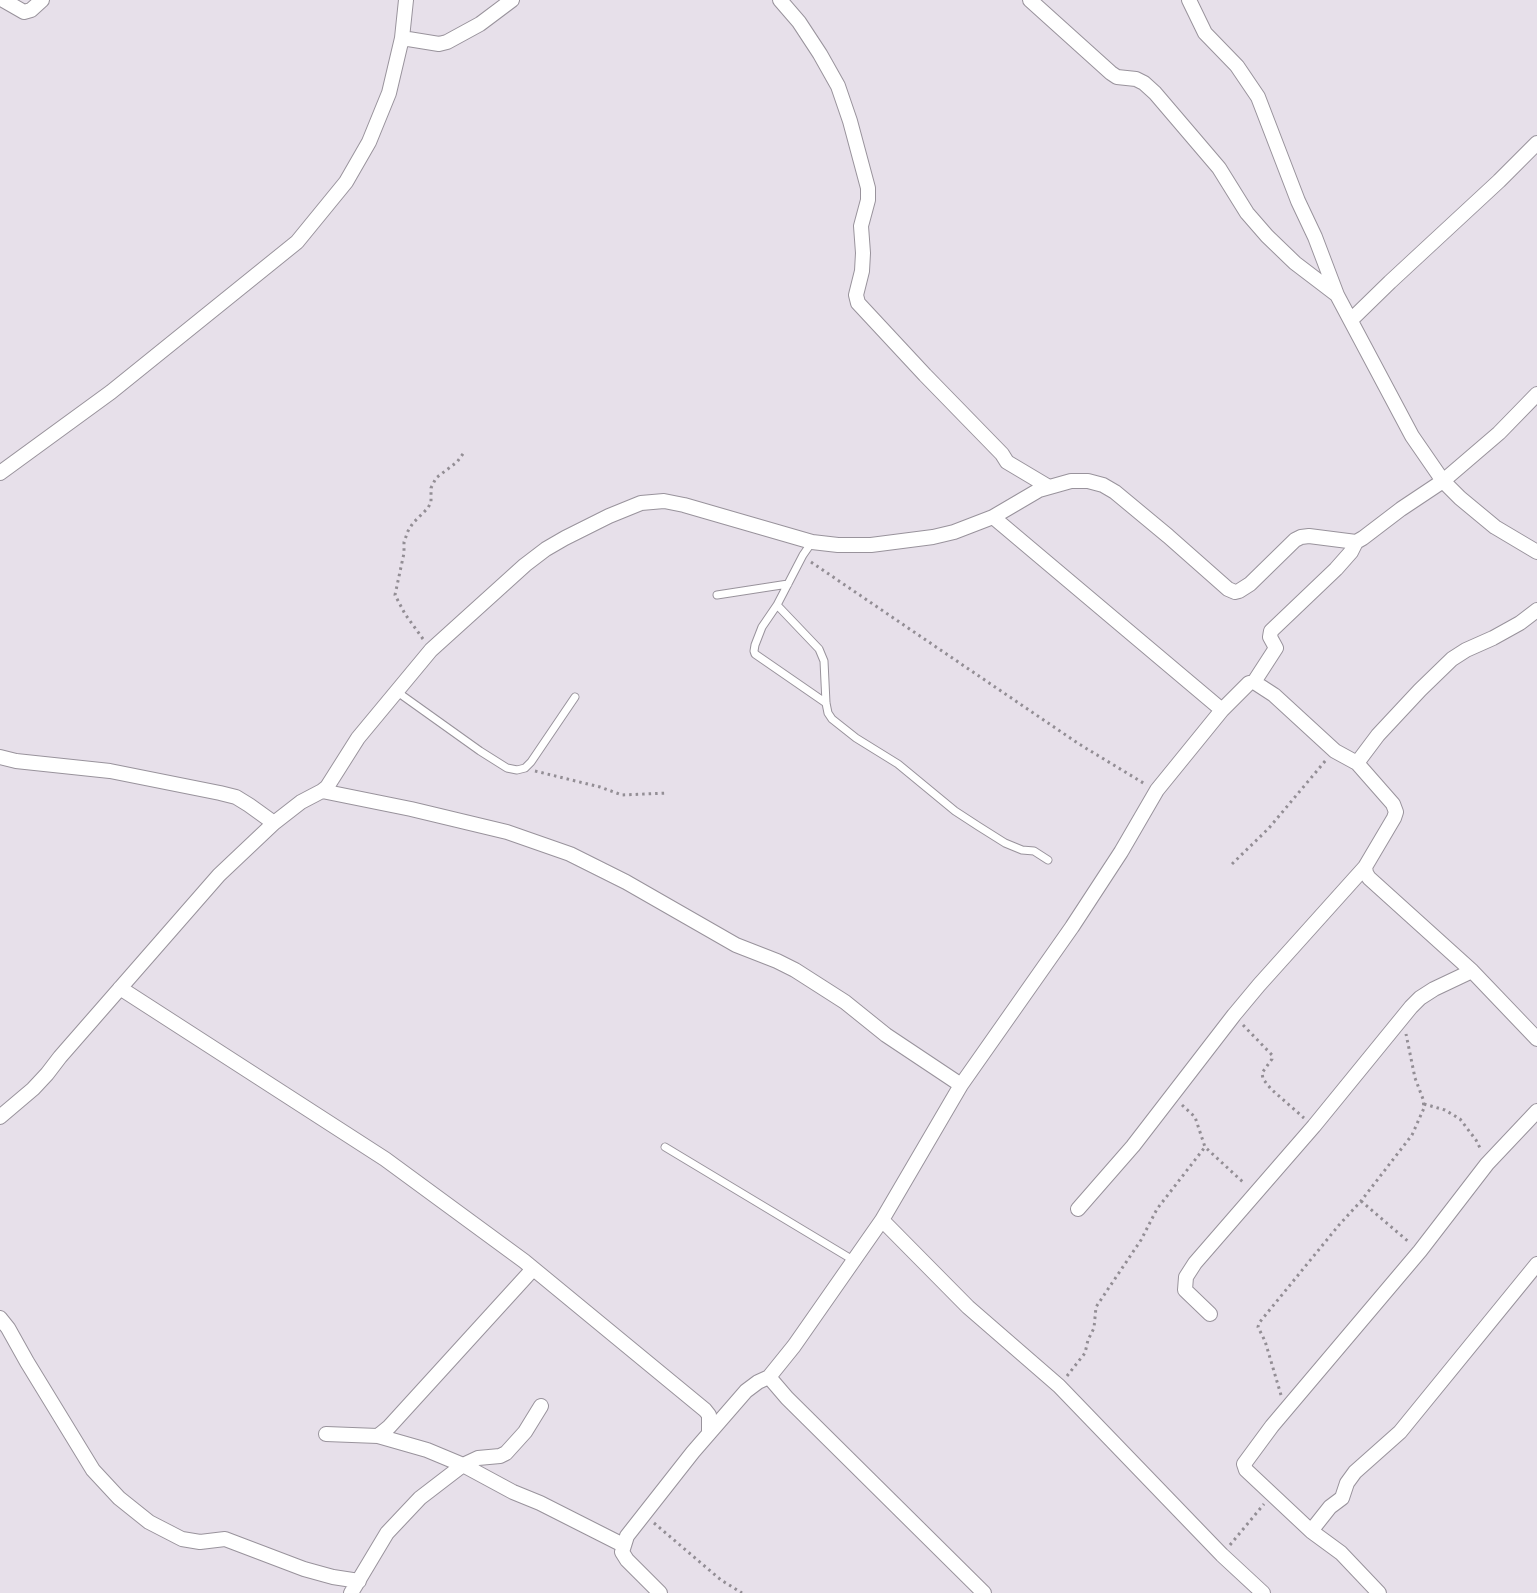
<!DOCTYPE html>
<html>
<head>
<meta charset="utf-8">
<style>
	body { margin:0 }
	canvas { display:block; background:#e7e0ea }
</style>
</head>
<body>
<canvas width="1537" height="1593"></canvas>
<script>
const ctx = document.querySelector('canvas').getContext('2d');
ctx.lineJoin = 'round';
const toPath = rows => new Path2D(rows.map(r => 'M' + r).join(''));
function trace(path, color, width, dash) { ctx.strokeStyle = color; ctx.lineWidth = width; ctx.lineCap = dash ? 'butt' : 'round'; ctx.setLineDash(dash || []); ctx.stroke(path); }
const service = toPath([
	[812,542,803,555,777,605,762,627,755,645,754,651,755,654,826,703],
	[717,595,788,584],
	[777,605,819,649,824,661,826,703,828,713,832,719,856,738,898,764,955,811,978,826,1005,843,1022,850,1034,851,1048,860],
	[396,691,480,751,507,768,517,770,525,768,531,762,575,697],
	[665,1147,853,1260]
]);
const minor = toPath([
	[3,0,24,12,31,10,42,0],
	[780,0,799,22,820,54,838,86,850,121,868,188,868,200,861,226,863,253,862,271,856,295,858,303,925,375,1002,454,1007,462,1049,487],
	[1030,0,1111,73,1117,77,1136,79,1144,83,1155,93,1219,168,1247,213,1267,236,1295,263,1337,295],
	[1189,0,1205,33,1237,66,1258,97,1298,201,1315,237,1337,295,1412,436,1443,481,1460,498,1495,527,1537,552],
	[402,38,439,44,447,42,480,24,512,0],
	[1351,320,1390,282,1499,181,1537,143],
	[0,473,111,392,297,242,346,182,369,142,389,93,402,38,406,0],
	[993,517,1222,710],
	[1254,682,1276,648,1270,637,1271,631,1336,569,1351,552,1356,542],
	[0,757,16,761,110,771,220,793,236,797,249,805,274,823],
	[1357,763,1378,735,1420,690,1452,659,1466,650,1493,638,1520,623,1537,610],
	[322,791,411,809,507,832,570,854,626,882,736,945,777,961,795,970,845,1002,886,1035,961,1085],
	[120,988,385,1159,524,1261,705,1410,709,1415,709,1433],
	[0,1117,33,1089,47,1074,60,1057,219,875,274,823,301,802,322,791,327,787,358,738,431,650,525,565,546,549,565,538,609,516,641,503,664,501,684,505,812,542,838,545,871,545,933,537,954,532,993,517,1039,490,1071,481,1088,481,1103,485,1115,492,1168,536,1228,589,1235,592,1239,591,1250,584,1295,540,1301,537,1309,536,1356,542,1363,538,1401,509,1443,481,1499,433,1537,394],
	[1078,1209,1133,1146,1234,1015,1259,985,1365,867],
	[882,1220,968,1307,1059,1386,1222,1555,1263,1593],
	[1210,1314,1185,1290,1186,1277,1195,1263,1314,1126,1411,1007,1420,998,1434,989,1472,971],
	[0,1318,8,1328,27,1362,93,1470,119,1498,149,1522,182,1539,200,1542,225,1539,304,1569,333,1577,359,1581],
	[769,1377,787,1398,984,1593],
	[326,1434,378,1436,389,1427,533,1269],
	[378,1436,427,1450,463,1465,513,1492,540,1503,623,1545],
	[1311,1531,1330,1507,1342,1498,1347,1483,1355,1472,1400,1432,1537,1264],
	[351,1593,387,1533,420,1498,463,1465,478,1458,500,1456,506,1453,525,1432,541,1406],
	[660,1593,627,1560,622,1552,627,1536,693,1452,746,1391,758,1382,769,1377,794,1346,882,1220,961,1085,1072,927,1121,852,1157,790,1222,710,1249,683,1254,682,1274,695,1335,751,1357,763,1393,804,1396,812,1394,818,1365,867,1366,873,1369,878,1472,971,1537,1039],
	[1379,1593,1341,1553,1311,1531,1246,1470,1244,1464,1272,1426,1420,1251,1487,1164,1537,1111]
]);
trace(service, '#99939c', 9);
trace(minor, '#99939c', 16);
trace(toPath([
	[811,562,1079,744,1145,784],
	[423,639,405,614,395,595,404,553,404,542,408,531,413,523,428,508,431,502,431,488,436,478,457,462,465,451],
	[535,771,600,787,622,795,668,793],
	[1232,864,1269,828,1326,760],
	[1243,1025,1272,1055,1272,1059,1262,1073,1263,1079,1271,1089,1304,1118],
	[1424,1104,1445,1110,1460,1119,1476,1140,1481,1150],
	[1182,1105,1195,1117,1205,1147,1245,1184],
	[1361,1201,1410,1243],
	[1067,1376,1085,1353,1088,1340,1094,1328,1096,1307,1141,1240,1157,1209,1205,1147],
	[1281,1395,1265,1341,1258,1327,1259,1323,1339,1225,1361,1201,1412,1135,1424,1108,1423,1099,1415,1078,1406,1034],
	[654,1523,721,1580,742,1593],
	[1230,1545,1264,1504]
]), '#938e95', 3, [2.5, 4]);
trace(service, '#fff', 7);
trace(minor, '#fff', 14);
</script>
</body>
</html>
